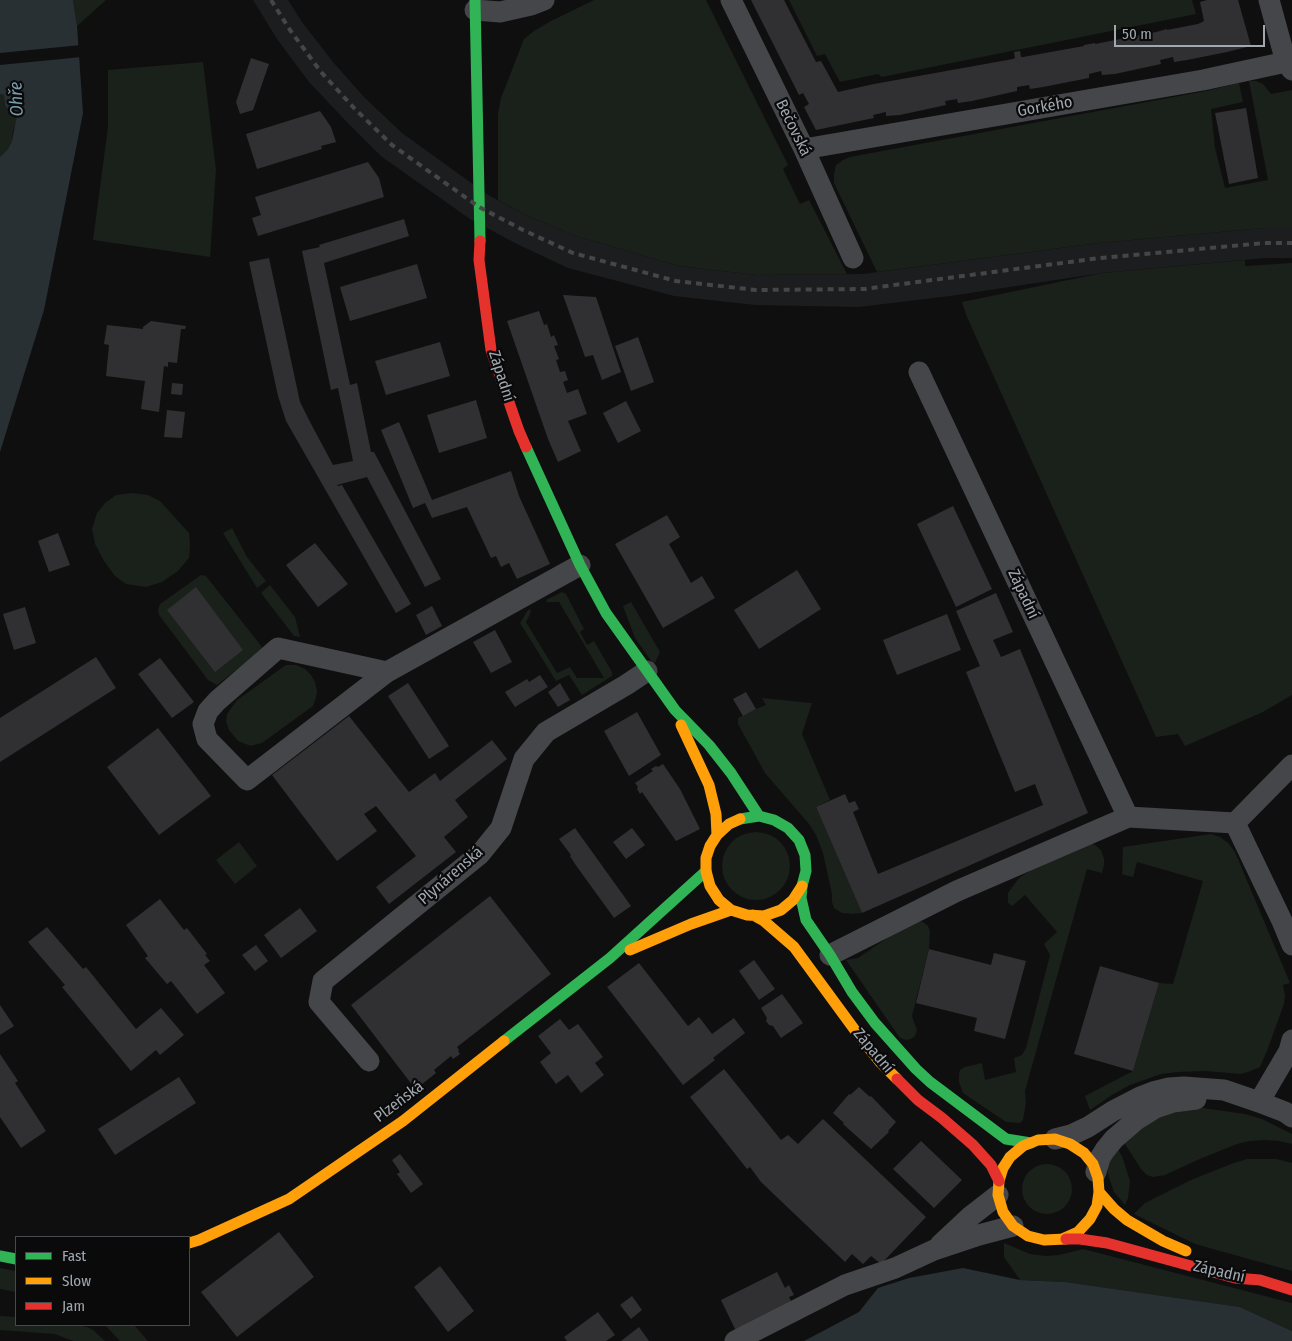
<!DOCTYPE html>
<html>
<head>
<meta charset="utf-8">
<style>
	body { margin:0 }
	#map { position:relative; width:1292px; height:1341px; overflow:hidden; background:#0f0f10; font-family:"Fira Sans Condensed",sans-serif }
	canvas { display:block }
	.legend { position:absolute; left:15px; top:1236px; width:175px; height:90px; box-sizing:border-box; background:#0a0a0b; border:1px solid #46494d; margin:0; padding:6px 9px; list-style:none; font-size:15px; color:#a1a8b0 }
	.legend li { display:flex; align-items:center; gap:10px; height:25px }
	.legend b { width:25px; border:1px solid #46494d }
	.scale { position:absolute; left:1114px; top:25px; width:151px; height:22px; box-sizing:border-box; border:2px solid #a1a8b0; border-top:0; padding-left:6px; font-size:15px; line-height:18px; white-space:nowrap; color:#a1a8b0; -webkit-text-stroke:4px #0a0a0b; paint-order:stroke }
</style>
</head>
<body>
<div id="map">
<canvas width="1292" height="1341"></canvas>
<ul class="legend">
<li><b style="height:6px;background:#30b455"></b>Fast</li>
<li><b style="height:6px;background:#ff9f0a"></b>Slow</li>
<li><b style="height:6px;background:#e5322d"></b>Jam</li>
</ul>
<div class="scale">50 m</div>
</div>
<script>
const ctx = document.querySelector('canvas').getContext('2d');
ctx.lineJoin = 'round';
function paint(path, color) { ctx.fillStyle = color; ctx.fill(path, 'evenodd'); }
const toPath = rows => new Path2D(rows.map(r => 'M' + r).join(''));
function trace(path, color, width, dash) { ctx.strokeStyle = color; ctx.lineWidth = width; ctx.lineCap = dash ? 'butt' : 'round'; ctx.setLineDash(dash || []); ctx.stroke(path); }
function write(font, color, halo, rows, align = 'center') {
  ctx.font = font + ' "Fira Sans Condensed",sans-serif'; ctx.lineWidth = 4.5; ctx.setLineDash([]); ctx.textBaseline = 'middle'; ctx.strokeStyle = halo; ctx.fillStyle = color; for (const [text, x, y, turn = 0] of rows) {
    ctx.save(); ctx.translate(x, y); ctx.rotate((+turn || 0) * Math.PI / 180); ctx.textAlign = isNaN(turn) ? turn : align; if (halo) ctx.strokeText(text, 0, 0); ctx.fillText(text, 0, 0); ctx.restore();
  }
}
paint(toPath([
	[253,0,288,0,302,22,333,62,364,97,402,133,488,195,530,217,576,236,679,266,757,275,863,274,1099,243,1264,228,1292,228,1292,258,1265,258,1102,273,950,296,859,307,755,305,674,296,568,268,517,244,470,219,382,157,343,118,309,82,277,39]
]), '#1c1d1e');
paint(toPath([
	[73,0,106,0,77,26],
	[594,0,706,0,788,165,783,169,800,204,809,200,847,274,757,275,679,266,576,236,530,217,498,200,498,114,501,98,524,39,534,31,551,21],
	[789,0,1192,0,1196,14,882,77,878,74,840,82,825,54,817,56],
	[203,62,216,170,210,257,93,240,108,127,108,70],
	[1249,81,1256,81,1263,84,1271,94,1292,90,1292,228,1264,228,1099,243,877,272,834,183,834,174,836,165,843,160,850,157,1206,91,1239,83,1243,102,1211,109,1215,148,1225,188,1268,180],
	[0,94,4,95,5,106,14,110,17,115,17,119,13,131,12,141,8,149,0,157],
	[1245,260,1245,266,1292,263,1292,695,1263,712,1185,746,1178,734,1156,737,967,317,962,302,1102,273],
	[132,493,148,495,160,501,189,533,190,546,189,558,178,571,162,582,146,587,126,584,115,576,104,561,95,544,92,529,97,513,105,503,116,495],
	[232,528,247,557,266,581,257,588,223,533],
	[201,575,206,576,262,647,257,654,217,685,208,680,159,615,158,610,160,604],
	[270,585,295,617,300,637,294,636,261,593],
	[562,592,566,594,584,629,580,632,587,645,594,641,612,672,612,676,582,695,569,675,556,681,520,623,528,610,530,609,531,612,526,622,557,673,570,667,577,678,604,678,559,602,547,602,546,600],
	[631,602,660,652,654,665,635,638,623,606],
	[286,665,296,665,305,669,311,675,315,682,317,691,316,697,313,706,262,743,251,746,238,741,229,730,226,721,227,714,237,700],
	[762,698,812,703,802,734,830,800,816,807,862,913,852,914,842,913,834,908,832,902,832,894,823,853,816,835,809,824,765,773,738,724,738,718,756,709,766,705],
	'722 866a34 34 0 1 1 68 0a34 34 0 1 1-68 0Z',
	[1211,834,1220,837,1228,843,1235,852,1290,983,1283,985,1285,995,1284,1004,1267,1051,1260,1067,1248,1072,1241,1074,1205,1071,1178,1072,1161,1074,1130,1085,1112,1095,1090,1110,1085,1096,1133,1071,1159,983,1173,984,1203,881,1137,862,1133,877,1125,875,1122,874,1123,847],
	[239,842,257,866,235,884,216,860],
	[1090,843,1095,845,1101,850,1104,859,1104,865,1102,873,1087,869,1025,1091,1026,1102,1023,1120,1020,1123,1006,1122,963,1093,959,1082,959,1074,960,1070,965,1067,982,1063,985,1080,1016,1072,1014,1058,1022,1055,1026,1048,1050,955,1044,944,1057,932,1025,895,1012,906,1008,903,1008,893,1019,878,1039,865],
	[917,921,923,922,928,926,930,932,929,949,912,1016,917,1030,915,1036,911,1039,906,1040,900,1038,846,960,858,958,890,936],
	[1203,1108,1245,1114,1262,1119,1292,1134,1292,1144,1279,1141,1265,1140,1249,1141,1237,1144,1202,1158,1165,1175,1153,1177,1147,1175,1141,1169,1123,1141,1169,1111],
	[1117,1148,1122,1156,1130,1181,1128,1198,1125,1205,1114,1192,1108,1174,1108,1163],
	[1247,1159,1276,1159,1292,1163,1292,1271,1195,1244,1134,1214,1145,1203,1191,1180,1231,1164],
	'1022 1189a25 25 0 1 1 50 0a25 25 0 1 1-50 0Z',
	[1004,1243,1030,1254,1046,1256,1059,1255,1083,1249,1292,1303,1292,1331,1240,1307,1065,1282,1020,1280,1004,1257],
	[0,1268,16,1271,16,1292,0,1289],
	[0,1316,16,1317,16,1325,78,1325,87,1327,93,1330,105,1341,73,1341,55,1334,0,1330],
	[105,1325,136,1325,135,1326,148,1341,120,1341]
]), '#1a201a');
paint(toPath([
	[0,0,73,0,77,26,83,113,44,310,0,452,0,157,8,149,12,141,17,115,14,110,10,110,5,106,4,95,0,94],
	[963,1268,1020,1280,1065,1282,1240,1307,1292,1331,1292,1341,804,1341,859,1312,878,1288,909,1278]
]), '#283034');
paint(toPath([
	[81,45,82,57,0,65,0,53]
]), '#0f0f10');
paint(toPath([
	[751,0,784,0,816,62,821,61,838,92,874,84,1013,59,1015,58,1014,52,1020,51,1021,57,1023,57,1084,46,1084,45,1095,43,1095,44,1156,32,1167,29,1167,30,1198,24,1204,21,1200,2,1207,0,1238,0,1251,46,1227,52,1187,60,1174,62,1173,57,1160,60,1161,64,1115,74,1102,75,1101,71,1089,74,1089,78,1043,87,1030,89,1029,85,1017,87,1017,91,972,101,958,103,957,99,945,101,946,105,900,115,886,116,886,112,873,115,874,118,816,130,804,107,809,104,803,93,799,95],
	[251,58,269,64,253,110,240,114,236,102],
	[1246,108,1258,178,1229,184,1215,113],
	[320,111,331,127,336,142,321,146,322,149,257,169,246,134],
	[368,162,379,178,384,197,258,236,252,218,261,215,255,197],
	[404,219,409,236,324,263,350,385,357,383,371,452,374,452,441,579,425,587,367,477,337,485,338,486,342,485,411,604,396,613,286,421,278,396,249,262,269,258,300,402,309,420,333,465,353,461,338,388,331,390,302,251,320,247,319,245],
	[417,264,427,298,350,321,340,287],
	[563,295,596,297,621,372,602,380,593,355,585,357],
	[539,311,544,325,547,324,551,337,554,335,558,345,554,346,559,359,556,360,560,372,565,371,568,380,563,382,567,393,578,389,587,414,568,421,581,451,558,462,548,439,507,321],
	[151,321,186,326,185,329,181,329,177,363,168,362,168,367,164,366,159,412,141,409,145,381,106,376,109,345,104,344,107,325,143,329,143,327],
	[638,337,654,382,631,391,615,346],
	[440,342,450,376,386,395,375,361],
	[172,383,183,384,182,395,171,394],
	[476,400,487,438,439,453,427,415],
	[626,401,641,431,618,443,603,413],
	[167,410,185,412,182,438,164,437],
	[399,422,432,500,511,471,519,496,550,564,517,579,509,563,501,567,496,556,491,558,467,507,432,518,425,503,413,508,381,430],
	[953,506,992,589,956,607,917,524],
	[667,515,680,537,669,544,691,583,702,576,715,598,663,628,615,544],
	[58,533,70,565,49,572,38,541],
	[315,543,348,584,318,607,286,565],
	[797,570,821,609,759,649,734,610],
	[196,587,243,650,215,672,167,610],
	[996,593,1013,632,993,640,1001,657,1020,649,1088,813,862,913,816,807,845,794,849,803,855,801,859,809,853,812,878,874,1043,805,1035,784,1015,792,966,672,980,666,956,611],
	[432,606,442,626,426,635,416,615],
	[25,607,36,643,14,650,3,614],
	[947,614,961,650,897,675,883,640],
	[495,630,512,662,491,673,473,642],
	[96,657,116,688,0,762,0,718],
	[160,658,194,702,172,718,138,674],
	[540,675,548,687,515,707,505,692,527,679,529,682],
	[408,683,449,746,429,759,388,696],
	[560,683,570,700,558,707,548,692],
	[746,692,756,709,743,716,733,699],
	[637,712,661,755,629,776,604,731],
	[349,716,409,792,435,773,440,781,492,740,507,759,455,800,468,817,444,837,456,852,389,904,376,887,416,856,376,806,364,814,377,831,337,861,272,775],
	[158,728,211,796,159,835,107,767],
	[663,764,680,789,700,829,676,841,642,792,640,794,637,789,638,787,635,783,653,771,651,769,656,766,658,767],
	[575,828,631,906,614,918,575,864,570,856,571,855,559,839],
	[632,828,645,845,626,859,613,842],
	[490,896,551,974,457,1047,459,1050,458,1051,460,1054,453,1059,451,1056,434,1070,436,1073,421,1085,419,1082,413,1086,351,1005],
	[160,899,184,930,187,928,207,954,205,955,210,961,204,965,225,993,197,1014,171,981,167,984,145,958,148,956,126,925],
	[300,908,317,931,281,958,264,935],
	[47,927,83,969,86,967,136,1029,161,1008,184,1035,160,1055,156,1050,131,1071,62,987,65,985,28,942],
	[256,945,268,961,255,971,242,955],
	[929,949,991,965,994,953,1026,961,1005,1039,974,1031,977,1018,916,1003],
	[754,960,775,989,759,1000,739,971],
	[639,963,688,1026,699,1017,712,1034,734,1018,745,1033,713,1058,715,1060,683,1085,607,987],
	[1100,966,1159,983,1133,1071,1074,1054],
	[782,994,803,1023,781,1038,773,1026,769,1025,766,1021,767,1018,761,1008],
	[0,1005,14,1026,0,1035],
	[560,1019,569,1030,578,1024,603,1057,595,1063,604,1075,581,1093,568,1075,556,1084,540,1062,551,1053,538,1036],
	[0,1054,18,1081,15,1083,46,1131,21,1148,0,1117],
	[724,1069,781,1140,788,1135,798,1144,823,1119,926,1217,881,1264,871,1256,863,1264,852,1254,845,1262,761,1182,750,1167,747,1169,690,1097],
	[179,1077,196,1103,115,1155,98,1129],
	[859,1087,870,1097,871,1096,896,1122,888,1131,889,1132,871,1149,843,1124,844,1123,833,1113,849,1094,850,1095],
	[921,1141,962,1180,934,1208,893,1169],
	[400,1154,423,1184,411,1193,397,1174,400,1172,392,1160],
	[279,1232,314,1277,237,1337,201,1292],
	[440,1266,474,1311,448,1332,414,1287],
	[777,1272,785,1288,789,1285,794,1295,789,1297,792,1303,736,1331,721,1300],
	[632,1296,642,1310,631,1319,620,1305],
	[598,1312,615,1335,606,1341,567,1341,564,1337],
	[639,1327,649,1341,621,1341]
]), '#303032');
trace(toPath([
	[731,0,804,149,853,258],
	[1269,0,1286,62,1292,70],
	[475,10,500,12,531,5,544,0],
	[804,149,1203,80,1286,62],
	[919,372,1128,817],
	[387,672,247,780,207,739,203,724,208,711,217,701,278,648,387,672,580,565],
	[1235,823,1282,921,1292,945],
	[830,955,957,891,1128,817,1235,823,1292,765],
	[369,1061,319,1002,323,981,480,854,501,828,524,759,546,732,626,685,647,671],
	[1259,1102,1289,1051,1292,1040],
	[1055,1139,1071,1135,1088,1127,1113,1111,1140,1097,1153,1092,1169,1088,1184,1087,1224,1090,1259,1102,1285,1112,1292,1117],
	[1096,1172,1100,1158,1105,1150,1114,1139,1136,1120,1155,1108,1173,1102,1196,1099],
	[940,1245,971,1216,998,1195],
	[735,1341,845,1285,895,1268,934,1250,979,1235,1013,1226]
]), '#444649', 21);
trace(toPath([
	[475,0,480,241],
	[526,447,580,565,606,613,675,710,709,745,731,773,759,816],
	[740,819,759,816,774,820,788,828,799,840,805,855,806,871,802,886,801,898,806,920,830,955,852,992,875,1023,916,1069,930,1082,1006,1139,1031,1143],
	[504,1041,610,958,706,871],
	[0,1256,16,1259]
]), '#30b455', 11);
trace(toPath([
	[681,725,709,785,716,814,717,835],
	[740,819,729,824,717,835,710,846,706,858,706,871,710,886,719,900,731,910,747,915,764,916,781,910,793,900,802,886],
	[753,915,764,921,794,947,857,1033,880,1062,897,1079],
	[630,950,691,924,731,910],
	[1099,1192,1114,1209,1127,1220,1163,1241,1186,1251],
	[1062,1239,1078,1232,1090,1219,1097,1206,1099,1192,1098,1178,1093,1164,1084,1153,1070,1144,1055,1139,1038,1140,1023,1146,1010,1157,1003,1168,999,1181,998,1195,1003,1212,1013,1226,1028,1236,1044,1240,1066,1239],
	[189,1243,199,1240,289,1199,403,1121,504,1041]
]), '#ff9f0a', 11);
trace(toPath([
	[480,241,479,260,491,350,519,431,526,447],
	[897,1079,918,1100,942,1118,973,1145,991,1165,999,1181],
	[1066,1239,1080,1239,1107,1243,1235,1278,1260,1280,1292,1290]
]), '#e5322d', 11);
trace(toPath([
	[271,0,290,30,321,72,354,108,392,145,479,207,523,230,573,253,676,281,756,290,864,289,1100,258,1264,243,1292,243]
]), '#454648', 4, [6, 5]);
write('16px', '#a1a8b0', '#0a0a0b', [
	["Gorkého",1045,107,-10],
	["Bečovská",793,128,64],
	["Západní",501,376,72],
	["Západní",1023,594,65],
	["Plynárenská",451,876,-41],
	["Západní",873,1051,50],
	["Plzeňská",399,1102,-37],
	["Západní",1219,1272,13]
]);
write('italic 18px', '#7a9baa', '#0a0a0b', [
	["Ohře",17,99,-92]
]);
</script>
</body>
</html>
